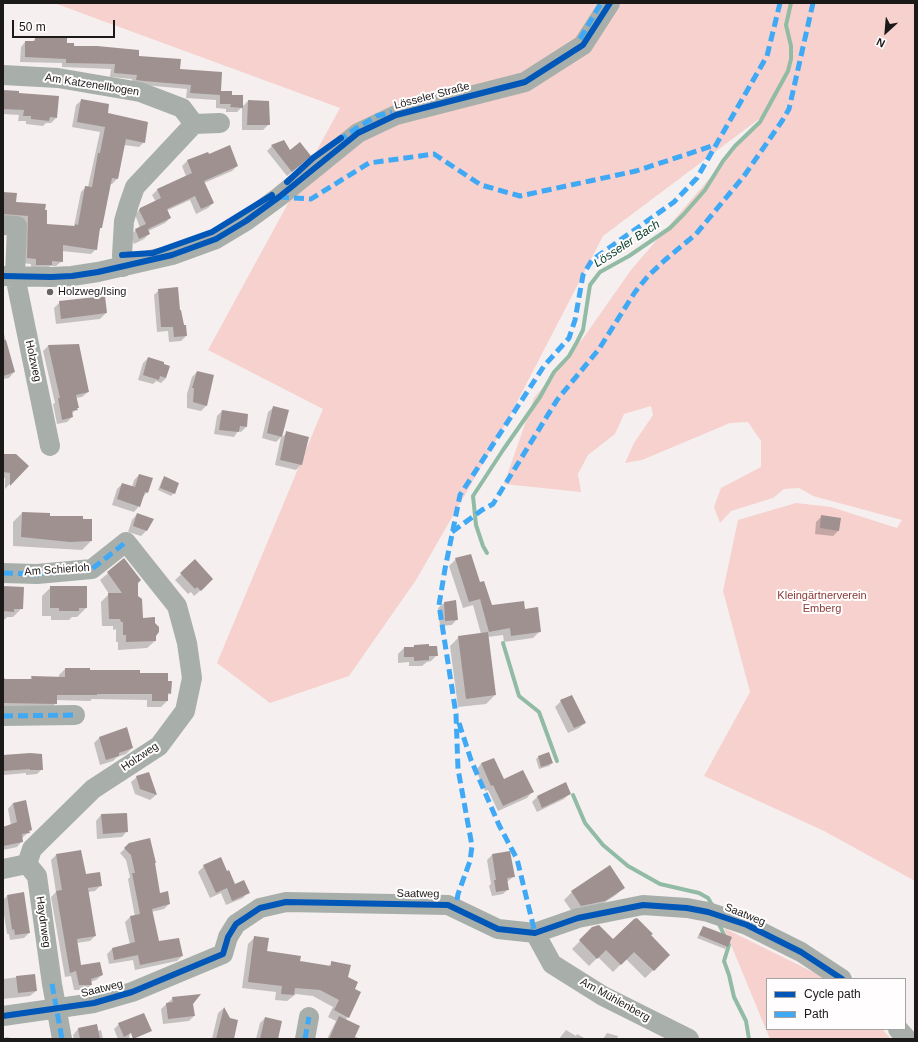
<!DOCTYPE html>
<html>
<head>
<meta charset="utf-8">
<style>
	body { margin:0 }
	#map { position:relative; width:918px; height:1042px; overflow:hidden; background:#f5f0ef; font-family:Helvetica,sans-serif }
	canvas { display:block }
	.frame { position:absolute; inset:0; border:4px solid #1c1919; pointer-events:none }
	.legend { position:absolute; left:766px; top:978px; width:140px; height:52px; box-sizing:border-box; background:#fffdfd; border:1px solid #a4a2a2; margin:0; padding:5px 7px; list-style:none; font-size:12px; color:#1c1919 }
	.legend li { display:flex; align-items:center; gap:8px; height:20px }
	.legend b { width:20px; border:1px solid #a4a2a2 }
	.north { position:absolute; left:866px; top:12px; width:40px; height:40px; -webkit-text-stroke:3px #fffdfd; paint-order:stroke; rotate:206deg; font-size:11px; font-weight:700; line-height:16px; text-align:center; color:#1c1919 }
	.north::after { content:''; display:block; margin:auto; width:14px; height:18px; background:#1c1919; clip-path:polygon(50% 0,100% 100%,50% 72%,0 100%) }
	.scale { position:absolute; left:12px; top:20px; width:103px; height:18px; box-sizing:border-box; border:2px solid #1c1919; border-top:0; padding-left:5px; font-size:12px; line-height:14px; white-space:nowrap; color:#1c1919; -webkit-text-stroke:3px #fffdfd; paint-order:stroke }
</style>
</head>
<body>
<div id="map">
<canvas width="918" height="1042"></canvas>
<div class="frame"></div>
<ul class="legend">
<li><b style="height:5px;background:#0057b8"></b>Cycle path</li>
<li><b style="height:5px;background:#3fa9f5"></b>Path</li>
</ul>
<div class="north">N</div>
<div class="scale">50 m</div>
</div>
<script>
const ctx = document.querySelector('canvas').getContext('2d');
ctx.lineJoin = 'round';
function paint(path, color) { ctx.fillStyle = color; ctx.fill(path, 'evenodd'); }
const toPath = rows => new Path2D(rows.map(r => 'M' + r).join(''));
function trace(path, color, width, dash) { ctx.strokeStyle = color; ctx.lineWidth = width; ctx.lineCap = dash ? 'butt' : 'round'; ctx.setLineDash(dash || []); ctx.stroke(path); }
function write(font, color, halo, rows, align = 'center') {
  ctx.font = font + ' Helvetica,sans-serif'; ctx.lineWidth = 4; ctx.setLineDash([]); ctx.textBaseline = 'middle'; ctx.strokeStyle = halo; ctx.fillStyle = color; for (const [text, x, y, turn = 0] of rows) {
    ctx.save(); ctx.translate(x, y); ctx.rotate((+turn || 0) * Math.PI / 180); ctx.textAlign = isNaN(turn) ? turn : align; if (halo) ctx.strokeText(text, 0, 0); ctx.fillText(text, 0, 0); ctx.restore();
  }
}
paint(toPath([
	[54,3,915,3,915,881,824,831,704,776,750,692,723,591,738,520,796,503,831,507,897,528,902,520,813,496,799,488,784,489,773,498,731,511,720,523,714,507,721,488,761,467,761,441,748,422,730,423,642,460,625,463,634,443,653,415,651,406,624,414,615,434,588,455,578,474,581,492,504,484,534,398,584,337,631,270,763,116,603,236,505,425,416,580,349,676,270,703,217,663,323,409,208,350,340,108],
	[724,928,827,979,767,979,767,1029,882,1029,891,1039,770,1039]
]), '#f6d1cd');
paint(toPath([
	[36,38,66,44,72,47,138,57,179,70,230,96,242,107,237,112,226,112,226,109,216,108,216,100,186,98,187,89,132,84,132,79,110,77,111,69,62,67,62,63,20,62,21,47,25,42,32,42],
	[3,91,18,94,56,118,51,123,46,123,43,126,26,124,26,121,18,121,19,115,3,114],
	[82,100,106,114,144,142,139,147,124,145,117,179,112,184,110,184,101,228,98,231,96,249,91,254,62,251,62,261,56,266,50,266,46,270,31,270,31,264,22,263,3,219,3,193,46,225,74,226,81,192,86,187,88,187,100,132,72,127,76,105],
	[248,101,269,124,263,130,242,130,242,107],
	[284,141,290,151,305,161,287,176,267,151,272,146],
	[208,153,237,166,232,171,204,183,213,203,208,208,196,214,190,200,166,211,170,218,165,223,148,231,149,234,144,239,134,244,130,235,136,230,140,228,135,214,140,209,156,202,152,195,158,189,186,176,182,166,187,161],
	[159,290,179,311,186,336,181,341,169,342,168,331,157,332,154,295],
	[60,302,106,313,100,319,56,324,54,308],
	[3,330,14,372,9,378,3,379],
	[48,346,88,392,82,397,76,398,77,408,71,415,72,417,67,422,57,424,53,404,55,403,43,351],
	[148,358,166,378,161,383,156,381,153,384,138,380,143,363],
	[197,372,206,406,201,411,187,408,187,394,192,377],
	[274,407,288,411,281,438,287,433,301,464,296,470,275,465,281,437,276,442,262,438,268,412],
	[222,411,246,427,241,432,238,431,234,437,214,434,217,416],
	[3,455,27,466,5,489,5,478,3,478],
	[139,475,147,492,142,498,139,506,134,512,112,505,117,489,122,484,132,487,134,480],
	[165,478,174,493,171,496,158,490,162,480],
	[22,513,82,520,91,541,82,550,13,546,13,522],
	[137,514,147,530,141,536,128,532,132,520],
	[822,516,838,531,833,536,815,534,816,522],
	[456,559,479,583,491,606,524,610,540,631,533,638,504,642,503,635,488,637,495,695,486,704,458,707,450,646,459,637,481,634,473,605,463,608,449,566],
	[124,560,137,583,137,596,142,619,155,636,155,641,147,648,118,650,118,642,116,642,116,629,113,630,113,626,102,626,101,602,109,594,100,580],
	[195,561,207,585,194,596,191,592,188,594,175,580],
	[3,587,22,608,13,617,7,617,4,620,3,620],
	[51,587,86,587,86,608,77,617,72,617,69,620,51,620,51,616,42,616,42,596],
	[444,603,457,619,452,625,440,626,438,608],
	[414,646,436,656,431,661,427,662,422,666,409,666,409,662,398,663,398,654,404,648,412,648],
	[65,669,138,674,167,682,170,693,167,696,167,701,161,707,147,707,147,700,92,699,90,701,56,700,56,703,50,709,3,709,3,678,5,678,5,680,29,680,32,677,59,678,59,675],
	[561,701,585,723,579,728,568,733,555,707],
	[100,737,132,748,126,754,117,757,113,761,100,765,94,743],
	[3,756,42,769,37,774,26,775,26,773,4,775,3,777],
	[538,757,552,763,549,766,539,769,536,759],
	[493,760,503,781,532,792,527,798,498,811,488,790,485,791,476,770,481,764],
	[149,773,156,795,150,800,135,794,131,782,137,777],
	[569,794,564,799,537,812,532,802,537,797],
	[13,803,31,830,22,838,22,841,17,847,3,850,3,827,11,825,8,809],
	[101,815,127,831,122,837,97,839,96,821],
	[130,844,159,894,169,904,164,909,151,912,158,942,182,956,177,961,135,970,133,960,109,964,107,954,112,949,130,945,125,922,130,917,135,917,128,879,130,877,126,860,120,853],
	[509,852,513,877,507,882,508,889,503,894,492,896,489,886,491,884,487,860,492,855],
	[56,855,101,885,95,891,88,892,95,936,90,941,76,943,80,967,102,975,96,980,90,982,91,985,86,990,74,990,71,976,65,977,51,897,56,892,51,860],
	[204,866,234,885,248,892,243,898,226,905,221,893,210,898,198,872],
	[624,887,616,895,596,908,573,913,564,900,572,892],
	[7,896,29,933,24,938,10,940,9,934,7,934,3,908,3,900],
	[703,927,727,946,725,949,697,938],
	[593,928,613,941,650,935,669,955,645,978,626,959,613,972,598,957,589,966,572,949],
	[255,937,266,952,299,962,328,967,332,962,347,978,353,990,348,1017,345,1020,354,1036,358,1038,358,1039,327,1039,336,1021,328,1017,333,1007,313,996,296,994,287,1001,275,1000,276,992,242,988,248,944],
	[34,975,36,991,30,996,3,999,3,979],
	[173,998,192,1003,194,1016,189,1021,163,1024,161,1009],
	[224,1008,230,1019,233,1039,212,1039,218,1013],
	[265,1018,277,1039,256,1039,260,1023],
	[132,1019,129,1039,118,1039,114,1029,119,1024],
	[78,1029,97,1031,101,1030,103,1039,74,1039,73,1035],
	[566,1030,576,1036,577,1034,586,1039,559,1039],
	[607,1033,618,1036,617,1039,603,1039],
	[6,1037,16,1039,4,1039]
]), '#0003');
trace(toPath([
	[487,553,483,546,476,525,473,496,503,450,540,397,554,372,569,356,577,342,583,330,590,285,600,272,629,256,670,228,684,214,705,190,723,161,735,146,760,122,788,71,791,59,791,46,786,25,791,3],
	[503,643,519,696,539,712,557,761],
	[573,795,585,823,603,845,628,866,660,884,699,893,708,898,714,908],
	[718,922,729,945,724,961,729,975,734,997,746,1021,749,1039]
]), '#91bba4', 4);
paint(toPath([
	[35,37,67,38,67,43,74,43,74,46,97,46,139,50,139,56,181,59,180,69,222,72,221,91,232,91,232,95,243,95,243,108,230,107,231,104,220,104,220,95,190,93,191,85,144,81,136,80,137,75,114,73,115,64,66,63,66,59,25,57,25,41,35,41],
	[3,90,19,91,19,93,59,96,57,118,50,117,49,121,31,119,31,116,23,116,24,110,3,109],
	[81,99,109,104,108,113,148,122,145,143,126,139,118,179,112,178,102,228,100,228,97,250,63,245,63,262,52,261,52,265,36,265,36,259,27,258,28,216,3,214,3,192,17,193,16,202,46,204,45,210,47,210,47,224,75,226,75,224,78,225,85,186,92,187,98,153,100,153,105,127,77,122],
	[248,100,269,101,270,125,247,125],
	[284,140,290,150,300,142,311,156,292,172,271,145],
	[230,145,238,166,204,181,214,203,201,209,195,196,167,209,171,218,148,229,150,234,139,239,135,229,146,224,139,210,140,208,161,198,157,189,192,173,187,160,208,152,209,154],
	[178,287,180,310,181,310,184,325,186,325,187,336,174,337,173,327,161,327,158,289],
	[105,296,107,313,61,319,59,301],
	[3,340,6,340,15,372,3,376],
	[79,344,89,392,76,395,79,408,77,408,78,410,72,411,73,417,62,420,58,398,60,398,48,345],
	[148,357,164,362,164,364,170,366,166,378,160,376,159,380,143,375],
	[197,371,214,375,207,406,193,402,194,388,192,388],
	[273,406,289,410,282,437,267,433],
	[222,410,248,414,247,427,240,426,239,432,219,430],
	[286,431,309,437,302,465,280,460],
	[3,454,16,454,29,466,10,486,10,473,3,472],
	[139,474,153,478,148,493,145,492,140,507,117,499,122,483,135,487],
	[164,476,179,483,175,494,160,488],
	[22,512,50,513,50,516,83,516,83,519,92,519,92,541,70,542,21,537],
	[137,513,154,519,147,531,133,526],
	[821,515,841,518,839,531,820,528],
	[471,554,480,582,484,581,492,605,524,601,525,609,538,607,541,632,511,636,510,628,489,632,480,599,469,602,455,558],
	[124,558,141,580,138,583,138,596,142,599,143,618,155,617,155,623,159,627,159,632,156,636,156,641,126,642,126,635,123,635,123,622,121,622,120,619,109,619,108,593,122,593,107,572],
	[195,559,213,579,201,591,197,587,195,589,180,573],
	[3,586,24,587,23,609,14,609,14,612,3,611],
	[50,586,87,586,87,608,79,608,79,611,59,611,59,608,50,608],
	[456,600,458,620,445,621,444,602],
	[488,632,496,695,466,699,458,636],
	[429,644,429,646,437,646,438,656,429,656,429,660,414,661,414,657,404,657,404,647,414,647,414,645],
	[65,668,90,668,90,670,140,670,140,673,168,673,168,681,172,681,171,694,168,693,168,701,152,701,152,694,97,694,97,695,57,695,57,704,3,703,3,679,32,679,31,676,65,677],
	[572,695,586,723,574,728,560,700],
	[127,727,133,748,119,753,119,756,106,760,99,737],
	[549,752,553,763,541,767,538,756],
	[30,753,42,754,43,770,30,770,30,769,3,771,3,755],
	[494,758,504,779,523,770,534,792,503,806,493,785,491,786,481,763],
	[149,772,157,795,140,789,136,776],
	[566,782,571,794,542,808,537,796],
	[26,800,32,830,29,831,30,833,22,834,23,842,3,846,3,827,17,822,13,803],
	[127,813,128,832,103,834,101,814],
	[150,838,156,863,155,863,160,893,168,891,170,904,152,909,159,941,179,938,183,956,140,965,138,955,114,960,112,948,135,942,130,916,140,914,132,873,135,873,131,855,124,848,129,843],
	[81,850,86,874,100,872,102,886,88,888,96,936,77,939,81,965,100,962,103,975,91,979,92,985,79,985,76,971,70,973,56,891,62,890,56,854],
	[510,851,515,877,507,878,509,890,496,892,494,880,496,880,492,854],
	[221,857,227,871,229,870,235,884,244,880,250,893,232,901,227,888,216,893,203,865],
	[610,865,625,888,605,901,581,906,571,891],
	[24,892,30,933,15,935,14,929,12,930,7,895],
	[637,918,653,934,651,935,670,955,654,971,634,952,621,965,606,950,597,959,579,940,592,927,599,925,613,939,634,919],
	[703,926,732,937,728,947,699,935],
	[254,936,269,938,267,951,301,956,300,961,331,966,331,961,351,965,348,977,358,982,355,989,361,992,349,1018,334,1010,339,1000,320,990,295,988,294,995,281,994,282,986,248,982],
	[35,974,37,991,18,993,16,976],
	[201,994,193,1004,195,1016,168,1019,166,1003,173,1002,172,997],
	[224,1007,230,1018,238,1020,234,1039,216,1039],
	[144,1013,152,1031,133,1039,131,1033,124,1037,118,1023],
	[339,1016,360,1026,354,1039,329,1039],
	[265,1017,282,1021,278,1039,260,1039],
	[97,1024,100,1039,80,1039,78,1028]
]), '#9f9190');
trace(toPath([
	[3,75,58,78,140,92,182,108,194,124],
	[3,225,17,226,15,276,50,446],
	[123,267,122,255,124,221,129,204,135,187,194,124,220,123],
	[3,276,51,277,72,276,98,272,172,255,216,239,246,221,279,197,358,133,396,115,525,82,583,45,610,3],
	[3,573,37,574,92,569,126,542,177,606,187,643,192,678,185,711,159,746,93,789,32,849,27,864],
	[3,716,75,715],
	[3,869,27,864,37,876,52,984,62,1039],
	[535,933,552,964,603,996,689,1039],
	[3,1016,94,1003,132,992,223,954,228,937,236,924,260,908,286,902,448,905,498,929,535,933,578,918,643,905,687,908,708,912,747,925,801,952,842,979],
	[898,1029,907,1039],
	[305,1039,309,1017]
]), '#a8afaa', 20);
trace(toPath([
	[580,39,601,3],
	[338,141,355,129,377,116,392,112],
	[279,197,311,199,369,163,434,154,481,185,520,196,636,171,715,145],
	[452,532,482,510,493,504,557,400,599,349,635,292,648,276,665,260,696,234,744,176,782,121,789,109,813,3],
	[3,573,37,574,92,569,126,542],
	[3,716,75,715],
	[459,723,471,760,499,825,517,859,535,933],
	[457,900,458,894,470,861,472,846,458,769,456,714,439,605,445,569,460,495,544,366,569,338,575,320,583,275,592,260,674,202,697,178,767,56,780,3],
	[52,984,62,1039],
	[305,1039,309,1017]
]), '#3fa9f5', 5, [10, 5]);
trace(toPath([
	[287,182,313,158,341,138],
	[122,255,153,253,212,232,272,195],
	[3,276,51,277,72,276,98,272,172,255,216,239,246,221,279,197,358,133,396,115,525,82,583,45,610,3],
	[3,1016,94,1003,132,992,223,954,228,937,236,924,260,908,286,902,448,905,498,929,535,933,578,918,643,905,687,908,708,912,747,925,801,952,842,979]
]), '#0057b8', 6);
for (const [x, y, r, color] of [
	[50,292,4,"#686464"]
]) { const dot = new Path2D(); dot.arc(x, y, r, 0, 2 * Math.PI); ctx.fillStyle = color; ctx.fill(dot); trace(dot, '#fffdfd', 1.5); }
write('11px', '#1c1919', '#fffdfd', [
	["Am Katzenellbogen",92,85,9],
	["Lösseler Straße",432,96,-15],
	["Holzweg",33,361,78],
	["Am Schierloh",57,570,-4],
	["Holzweg",140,757,-34],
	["Saatweg",418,894,1],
	["Saatweg",745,915,22],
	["Haydnweg",43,922,82],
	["Saatweg",102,989,-14],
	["Am Mühlenberg",615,1000,29]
]);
write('11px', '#1c1919', '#fffdfd', [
	["Holzweg/Ising",58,292]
], 'left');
write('11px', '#8a3a37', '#fffdfd', [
	["Kleingärtnerverein",822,596],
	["Emberg",822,609]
]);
write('italic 12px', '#083d28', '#fffdfd', [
	["Lösseler Bach",627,244,-33]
]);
</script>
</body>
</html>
